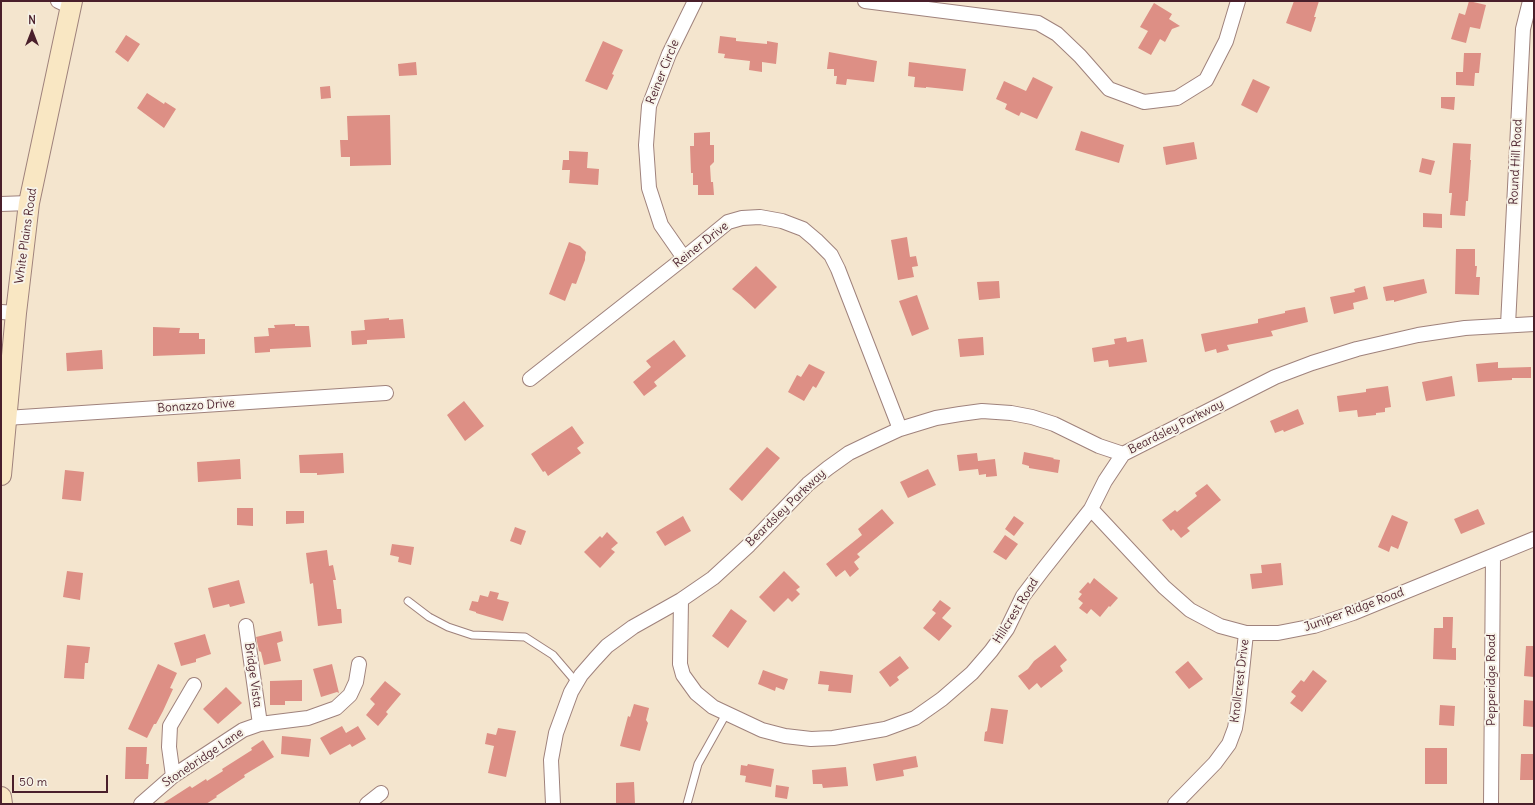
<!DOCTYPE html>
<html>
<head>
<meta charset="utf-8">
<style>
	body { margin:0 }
	#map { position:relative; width:1535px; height:805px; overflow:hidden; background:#f4e5ce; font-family:Delius,sans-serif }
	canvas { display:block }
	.frame { position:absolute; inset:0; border:2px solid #4a1f2b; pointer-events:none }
	.north { position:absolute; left:12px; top:12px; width:40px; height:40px; -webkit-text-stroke:3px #f7f3e8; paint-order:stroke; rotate:0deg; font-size:11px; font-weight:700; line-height:16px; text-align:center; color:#4a1f2b }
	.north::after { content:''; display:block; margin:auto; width:14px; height:18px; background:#4a1f2b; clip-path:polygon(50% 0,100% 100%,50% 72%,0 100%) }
	.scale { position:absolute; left:12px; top:775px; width:96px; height:18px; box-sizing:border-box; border:2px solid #4a1f2b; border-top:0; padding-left:5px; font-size:12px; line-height:14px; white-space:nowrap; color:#4a1f2b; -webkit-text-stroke:3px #f7f3e8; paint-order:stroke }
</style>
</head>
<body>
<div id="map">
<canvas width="1535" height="805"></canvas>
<div class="frame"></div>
<div class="north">N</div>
<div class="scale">50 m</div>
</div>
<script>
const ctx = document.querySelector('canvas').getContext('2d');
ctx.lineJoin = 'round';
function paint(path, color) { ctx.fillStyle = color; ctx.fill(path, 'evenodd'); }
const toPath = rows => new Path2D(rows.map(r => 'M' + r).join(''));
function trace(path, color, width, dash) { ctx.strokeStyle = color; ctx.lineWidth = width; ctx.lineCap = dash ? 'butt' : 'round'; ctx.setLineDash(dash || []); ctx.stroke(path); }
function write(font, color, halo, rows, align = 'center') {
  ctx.font = font + ' Delius,sans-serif'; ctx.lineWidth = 4; ctx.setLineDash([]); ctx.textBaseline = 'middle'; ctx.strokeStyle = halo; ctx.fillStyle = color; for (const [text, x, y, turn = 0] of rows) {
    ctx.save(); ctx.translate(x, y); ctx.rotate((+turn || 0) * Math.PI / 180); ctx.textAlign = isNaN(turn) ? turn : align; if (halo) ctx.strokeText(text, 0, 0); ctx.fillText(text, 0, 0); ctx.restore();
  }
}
paint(toPath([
	[1294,1,1319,1,1314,17,1316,17,1311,32,1286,23],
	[1469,1,1486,5,1480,29,1470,27,1466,43,1451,39,1459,13,1465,15],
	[1154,3,1172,14,1169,19,1180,26,1172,29,1165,42,1160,39,1151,55,1138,48,1148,31,1140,27],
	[126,35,140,44,128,62,115,52],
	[720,36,736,38,736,41,767,44,767,41,778,43,776,64,762,62,762,72,749,70,750,61,724,58,725,54,718,53],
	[603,41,623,50,612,74,614,75,607,90,585,81],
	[829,52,877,61,874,82,847,79,846,85,836,84,837,76,834,76,834,69,827,69],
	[1464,53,1481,53,1479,73,1475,73,1474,86,1456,85,1456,72,1463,72],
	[416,62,417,75,399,76,398,64],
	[909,62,966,69,963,91,926,87,926,88,914,87,915,77,908,76],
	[1033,77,1053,87,1037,119,1021,112,1019,116,1005,109,1007,104,996,99,1004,81,1026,91],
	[1253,79,1270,87,1257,113,1241,105],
	[330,86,331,98,321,99,320,87],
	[147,93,164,104,165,102,176,109,164,128,137,108],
	[1441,97,1455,97,1454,110,1441,108],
	[390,115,391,165,350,166,350,157,341,157,340,140,348,140,347,116],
	[1081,131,1124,145,1119,163,1075,150],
	[710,132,710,145,714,145,714,162,710,166,711,182,713,182,714,195,698,195,698,185,693,185,693,173,691,173,690,146,694,146,694,133],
	[1194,142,1197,159,1166,165,1163,147],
	[1453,143,1471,144,1470,160,1471,160,1468,201,1466,201,1465,216,1450,215,1452,193,1449,193],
	[569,151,588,152,587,168,599,169,598,185,569,183,570,170,562,170,563,160,569,160],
	[1422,158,1435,161,1431,175,1419,172],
	[1423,213,1442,214,1442,228,1423,227],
	[907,237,910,257,916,256,918,266,912,267,914,277,898,280,891,240],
	[569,242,580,246,586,252,585,257,585,260,576,284,572,283,565,301,549,294],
	[1456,249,1475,249,1475,266,1477,266,1476,277,1480,277,1479,295,1455,294],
	[756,266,777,287,755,309,740,295,732,289],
	[1424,279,1427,293,1394,302,1394,300,1386,301,1383,287],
	[999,281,1000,298,979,300,977,282],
	[1365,286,1368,299,1353,303,1354,309,1334,314,1330,297,1355,292,1354,289],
	[917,295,929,329,912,336,899,301],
	[1305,307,1308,322,1271,331,1273,336,1227,345,1229,350,1217,353,1216,349,1205,352,1201,334,1258,323,1258,319,1285,313,1285,311],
	[389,318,389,320,403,319,405,338,367,340,367,344,352,345,351,331,365,330,364,320],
	[295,324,295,326,309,326,311,347,270,349,270,352,255,353,254,337,269,336,268,328,275,328,274,325],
	[153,327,180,328,179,333,199,333,199,339,205,339,205,354,153,356],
	[983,337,984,355,960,357,958,339],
	[1126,337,1127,342,1143,339,1147,362,1109,367,1108,360,1094,362,1092,348,1115,344,1114,339],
	[674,340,686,356,654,382,657,386,644,396,633,382,651,367,646,361],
	[102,350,103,369,67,371,66,353],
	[1498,362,1498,368,1531,367,1531,378,1512,378,1512,380,1478,382,1476,364],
	[809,364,825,372,816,388,813,386,804,401,788,392,797,375,801,377],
	[1452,376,1455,396,1426,401,1422,382],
	[1388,386,1391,407,1385,408,1385,412,1376,413,1376,415,1358,417,1357,410,1339,412,1337,396,1366,392,1366,389],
	[464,401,484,426,465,441,447,415],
	[1298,409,1304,424,1284,432,1283,430,1275,433,1270,421],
	[572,426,584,443,577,448,581,453,548,476,545,471,543,472,531,454],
	[767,447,780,458,742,501,729,489],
	[1024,452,1054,458,1053,459,1060,460,1058,473,1029,468,1029,466,1022,464],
	[343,453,344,473,317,475,317,473,300,473,299,455],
	[977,453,978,461,995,459,997,476,986,477,986,474,979,475,978,469,959,471,957,455],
	[240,459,241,479,198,482,197,462],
	[928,469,936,485,908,498,900,482],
	[65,470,84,472,81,501,62,499],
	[1207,484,1221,500,1187,528,1190,531,1181,538,1173,529,1171,531,1162,520,1175,510,1177,512,1197,496,1195,493],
	[237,508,253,508,253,526,237,525],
	[882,509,894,523,857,554,860,557,854,562,859,569,850,577,845,570,836,577,826,564,862,535,858,529],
	[1478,509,1485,524,1461,534,1454,519],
	[286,511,304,511,304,523,286,524],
	[1392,515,1408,522,1398,549,1391,546,1389,552,1378,547],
	[683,516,691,531,665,546,656,532],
	[1014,516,1024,523,1014,536,1005,529],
	[515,527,526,531,521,545,510,541],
	[607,532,618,543,611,549,615,552,600,568,584,552,600,536,602,538],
	[1005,535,1018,544,1006,560,993,552],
	[392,544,414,547,411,565,398,562,399,557,390,555],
	[327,550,329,566,333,565,336,580,333,580,337,609,341,609,342,623,318,626,313,583,310,584,306,553],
	[1281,563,1283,585,1252,589,1250,574,1262,573,1261,565],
	[67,571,83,573,80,600,63,597],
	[784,571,800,587,796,590,800,594,792,602,788,598,774,612,759,597],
	[1094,578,1118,598,1110,607,1109,606,1100,617,1091,609,1087,614,1079,608,1083,603,1078,599,1082,594,1079,592,1088,582,1090,584],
	[239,580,245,603,230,607,229,604,213,608,208,588],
	[490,591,499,593,497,599,509,602,503,621,476,613,476,612,469,610,472,601,478,602,480,595,488,597],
	[940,600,951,608,942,618,952,626,939,641,923,628,936,613,932,610],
	[731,609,747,621,728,648,712,636],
	[1443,617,1453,617,1452,648,1456,648,1456,660,1433,659,1434,628,1443,628],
	[281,631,283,641,277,643,281,661,264,665,261,652,259,651,256,637],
	[205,634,211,654,196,659,196,662,181,666,174,643],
	[67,645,90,647,88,663,85,663,84,679,64,678],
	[1055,645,1067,660,1060,666,1063,671,1041,688,1037,683,1029,690,1018,676,1028,669,1034,661],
	[1526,646,1534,646,1534,677,1524,676],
	[900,656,909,668,897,677,899,680,890,687,879,672],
	[1188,661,1203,679,1189,689,1175,672],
	[158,664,177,673,170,688,173,689,163,711,156,724,154,724,147,738,128,729],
	[332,664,339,693,337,692,321,697,313,669],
	[763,670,788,679,784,690,776,687,775,691,758,684],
	[1313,670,1327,681,1302,712,1290,703,1296,696,1291,692,1301,680,1304,682],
	[820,671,853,675,851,693,828,691,829,685,818,684],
	[302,680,302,701,285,701,285,705,270,705,270,681],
	[385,681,401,694,386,712,388,714,378,726,366,715,375,704,370,699],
	[226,687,242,703,218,724,203,709],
	[1524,700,1534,701,1534,727,1523,726],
	[634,704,649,708,646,720,648,723,640,751,620,746,628,716,630,717],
	[1440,705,1455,706,1454,726,1439,725],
	[991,708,1008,710,1003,744,984,741,985,732,987,731],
	[342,726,346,733,358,726,366,739,352,747,350,744,330,755,320,738],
	[498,728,516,731,506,777,488,773,494,746,485,744,487,733,496,735],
	[282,736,311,739,309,757,281,754],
	[263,740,274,757,244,775,245,777,216,796,217,797,206,804,162,804,190,786,192,788,206,779,207,781,223,771,222,769,252,750,251,748],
	[126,747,147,747,146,764,149,764,148,779,125,779],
	[1425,748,1447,748,1447,784,1425,784],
	[1521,754,1534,754,1534,780,1520,780],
	[916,756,918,767,903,770,904,776,876,781,873,764],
	[748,764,774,769,771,787,745,782,746,776,740,775,741,765,747,766],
	[846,767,848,786,823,788,822,784,813,784,812,770],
	[634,782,635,804,616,804,616,783],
	[776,785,789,787,787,799,775,797]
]), '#dd8f85');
const service = toPath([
	[408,601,429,617,448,627,472,635,525,637,553,655,577,683],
	[687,804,698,764,726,714]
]);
const minor = toPath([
	[58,1,71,7],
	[865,1,1038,23,1057,34,1080,56,1109,89,1144,102,1177,98,1206,80,1226,41,1238,1],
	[1,204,29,203],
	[684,258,661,225,649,188,646,145,649,106,669,54,695,1],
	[1,312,16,313],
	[1508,325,1523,29,1530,1],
	[530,379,684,258,728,222,742,218,760,217,782,221,803,229,816,240,831,255,838,269,900,429],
	[6,418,386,393],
	[1091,509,1164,587,1190,610,1220,626,1246,633,1278,633,1314,626,1353,613,1534,539],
	[681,600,680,664,683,675,696,693,713,707,762,730,785,736,811,739,833,738,885,729,915,718,942,699,972,673,991,651,1007,629,1023,596,1042,571,1091,509,1105,481,1123,454],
	[246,626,260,724],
	[173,776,169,747,170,726,194,685],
	[141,804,173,776,243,730,260,724,308,718,336,708,350,695,356,682,359,664],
	[367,804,381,793],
	[553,804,551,760,556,733,571,692,581,675,595,659,607,646,633,627,681,600,713,578,749,545,808,484,828,468,849,453,874,441,900,429,936,418,960,414,982,411,1011,413,1032,417,1054,424,1099,446,1123,454,1275,377,1312,363,1357,349,1418,335,1465,328,1534,324],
	[1175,804,1215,763,1229,744,1235,728,1238,710,1246,633],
	[1491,804,1493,556]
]);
const secondary = toPath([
	[1,475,16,313,29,203,72,1],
	[1,797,2,804]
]);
trace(service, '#9f827c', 9);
trace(minor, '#9f827c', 16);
trace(secondary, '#9f827c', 22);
trace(service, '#fff', 7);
trace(minor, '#fff', 14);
trace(secondary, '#f9e7c3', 20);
write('12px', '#4a1f2b', '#f7f3e8', [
	["Reiner Circle",663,72,-68],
	["Round Hill Road",1516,162,-87],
	["White Plains Road",26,236,-82],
	["Reiner Drive",701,245,-38],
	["Bonazzo Drive",196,406,-4],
	["Beardsley Parkway",1176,427,-27],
	["Beardsley Parkway",786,508,-44],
	["Juniper Ridge Road",1354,610,-20],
	["Hillcrest Road",1016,611,-58],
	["Bridge Vista",253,675,82],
	["Pepperidge Road",1492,680,-90],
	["Knollcrest Drive",1240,681,-83],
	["Stonebridge Lane",203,758,-34]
]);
</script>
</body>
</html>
